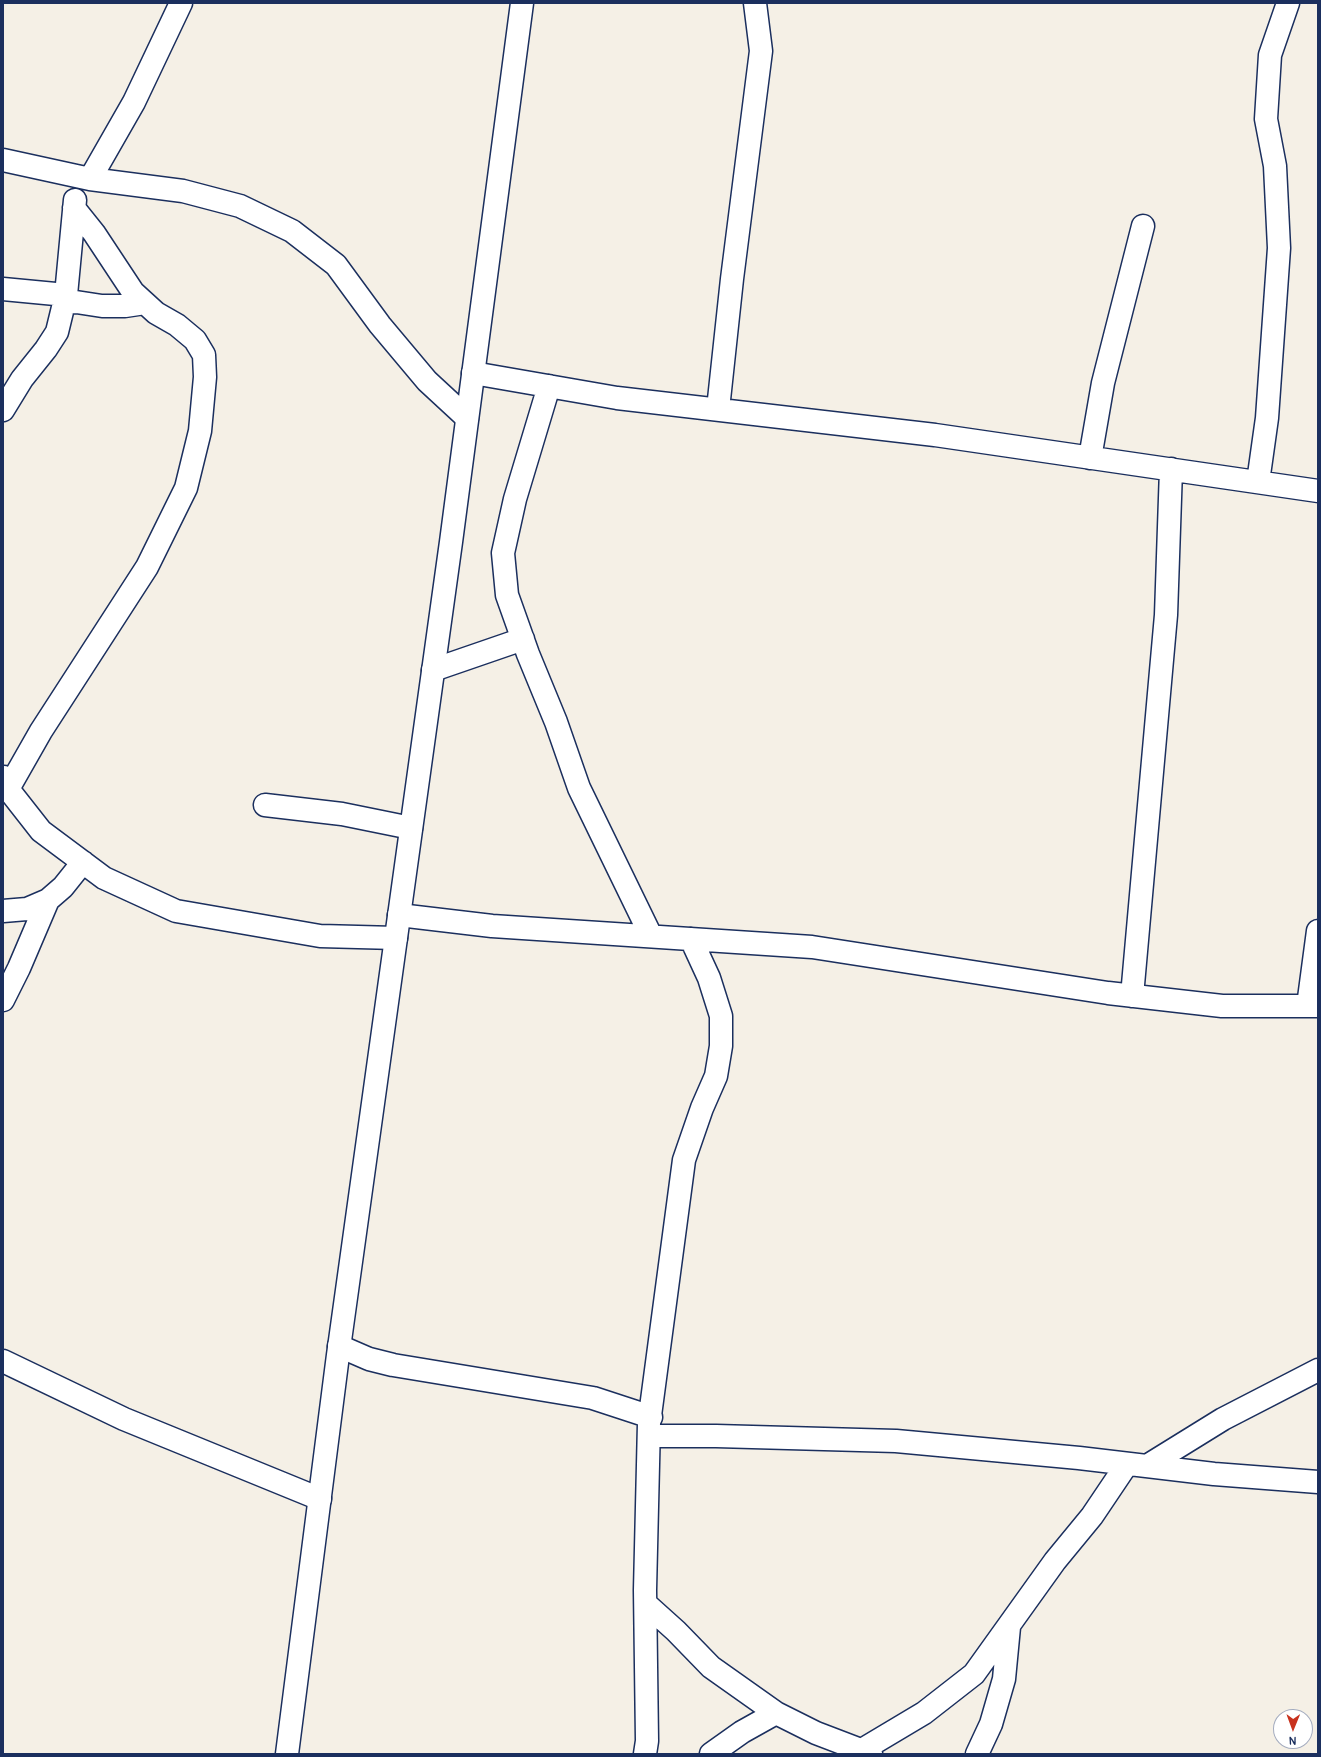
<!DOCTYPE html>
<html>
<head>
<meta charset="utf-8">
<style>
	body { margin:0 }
	#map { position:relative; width:1321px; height:1757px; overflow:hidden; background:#f5f0e6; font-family:Pangolin,sans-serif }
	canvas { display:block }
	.frame { position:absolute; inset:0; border:4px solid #1b2f5e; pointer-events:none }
	.north { position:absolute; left:1273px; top:1709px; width:40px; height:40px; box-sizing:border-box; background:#fff; border:1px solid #a4acbf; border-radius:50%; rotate:181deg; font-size:11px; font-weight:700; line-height:16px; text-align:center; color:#1b2f5e }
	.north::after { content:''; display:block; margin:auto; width:14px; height:18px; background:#c8321e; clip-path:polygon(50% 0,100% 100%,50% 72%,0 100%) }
</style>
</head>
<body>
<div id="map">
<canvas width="1321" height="1757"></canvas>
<div class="frame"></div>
<div class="north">N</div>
</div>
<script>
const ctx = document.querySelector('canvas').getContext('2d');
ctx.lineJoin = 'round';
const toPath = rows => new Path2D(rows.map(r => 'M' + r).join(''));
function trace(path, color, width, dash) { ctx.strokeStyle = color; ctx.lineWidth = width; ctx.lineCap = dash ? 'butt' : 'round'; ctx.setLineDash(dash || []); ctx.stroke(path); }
const street = toPath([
	[3,160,90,179,183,191,240,206,292,231,336,265,380,325,427,381,467,418],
	[90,179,134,102,181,3],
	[3,289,66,295],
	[64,303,76,302,102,306,125,306,145,303],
	[473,373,617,398,935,435,1318,491],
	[549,386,515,499,503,553,507,595,528,654,556,722,579,788,651,936],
	[718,409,732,279,761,51,755,3],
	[3,410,22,379,46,349,57,332,66,295,75,200],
	[1090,458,1103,383,1143,226],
	[1258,482,1267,418,1279,248,1275,166,1266,119,1270,55,1288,3],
	[433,670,523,639],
	[4,777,8,789,41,831,104,878,176,911,320,936,396,938],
	[8,789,41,731,147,567,186,488,200,431,205,377,204,355,195,340,177,325,156,313,133,292,94,233,74,208],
	[265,805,342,814,411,828],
	[3,911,27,909,48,900,63,887,83,862],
	[399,915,492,926,812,947,1108,993,1222,1006,1318,1006],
	[1132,996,1166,615,1171,469],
	[3,1000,19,968,48,900],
	[1308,1006,1318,931],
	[339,1346,369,1359,393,1365,593,1398,651,1417],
	[3,1361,124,1419,320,1499],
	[649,1436,716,1436,896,1441,1079,1458,1214,1474,1318,1482],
	[1147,1466,1223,1419,1318,1370],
	[646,1604,676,1631,711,1667,776,1713,816,1733,871,1754],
	[862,1750,924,1713,974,1674,1055,1561,1092,1516,1127,1464],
	[645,1754,647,1741,645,1590,649,1423,684,1160,702,1108,716,1076,721,1046,721,1016,709,978,691,939],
	[711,1754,742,1732,776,1713],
	[977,1754,991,1724,1004,1679,1009,1627]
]);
const secondary = toPath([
	[287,1754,338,1355,451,542,522,3]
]);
trace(street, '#1b2f5e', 25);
trace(secondary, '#1b2f5e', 25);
trace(street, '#fff', 22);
trace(secondary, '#fff', 22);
</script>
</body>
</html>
